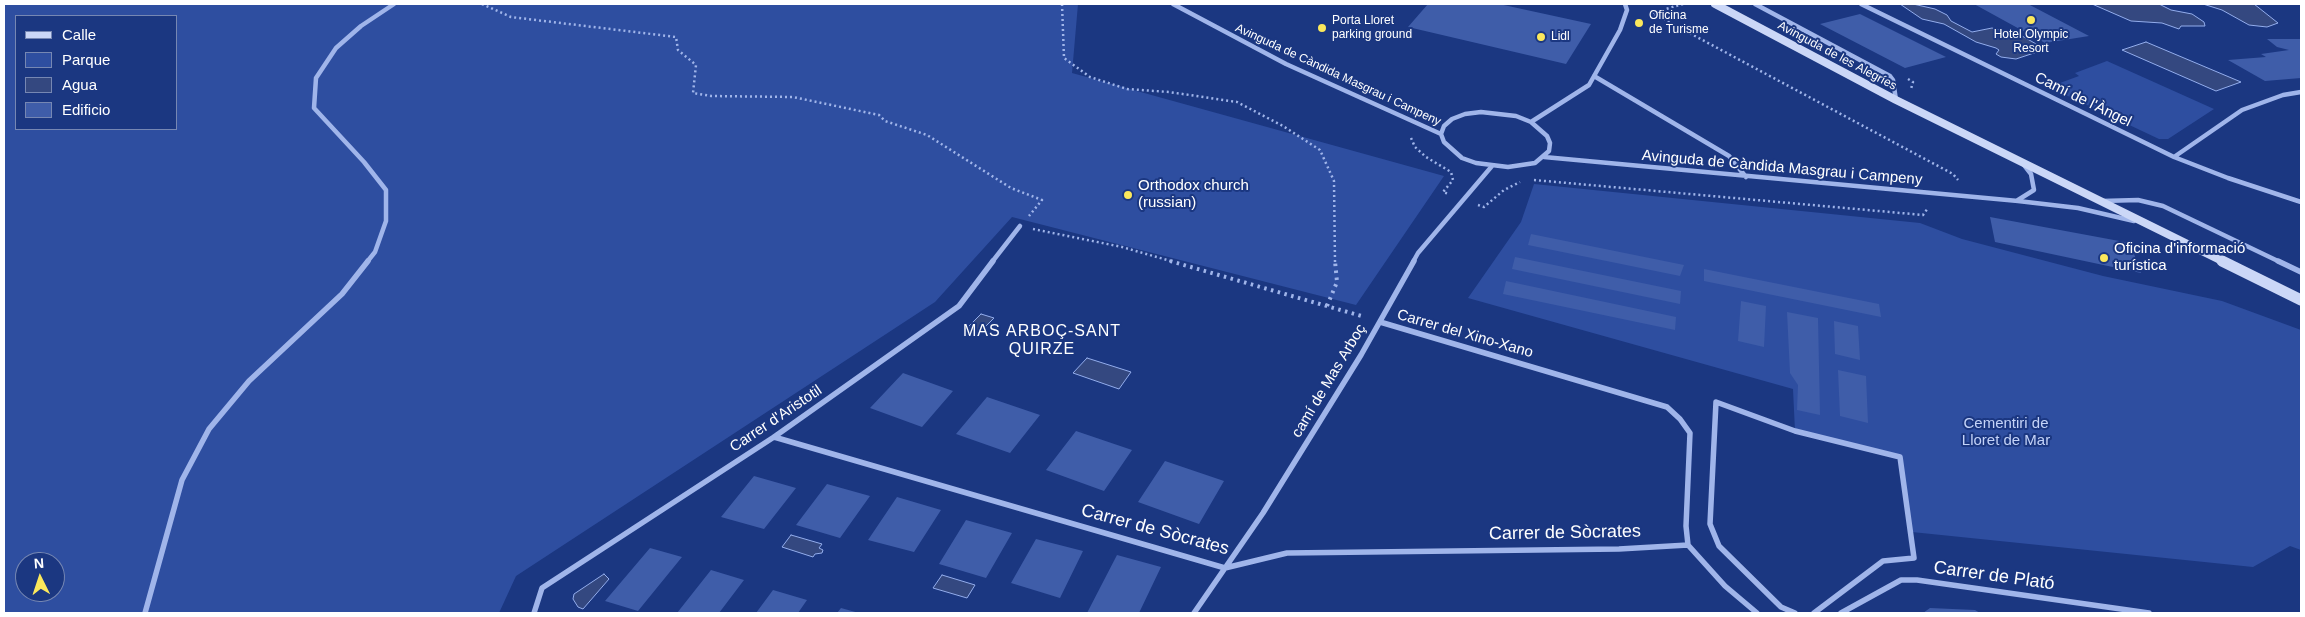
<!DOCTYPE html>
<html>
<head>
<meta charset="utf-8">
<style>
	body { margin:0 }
	#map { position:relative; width:2305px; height:617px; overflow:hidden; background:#1b3781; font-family:Arial,sans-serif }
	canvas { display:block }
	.frame { position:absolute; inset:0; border:5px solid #fff; pointer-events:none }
	.legend { position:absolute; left:15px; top:15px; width:162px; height:115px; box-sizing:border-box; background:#1b3781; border:1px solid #7687b3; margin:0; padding:6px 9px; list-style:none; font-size:15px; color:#fff }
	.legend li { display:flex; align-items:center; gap:10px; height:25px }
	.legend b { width:25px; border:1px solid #7687b3 }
	.north { position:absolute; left:15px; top:552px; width:50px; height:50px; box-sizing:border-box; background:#1b3781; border:1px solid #7687b3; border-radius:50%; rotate:356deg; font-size:14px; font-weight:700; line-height:20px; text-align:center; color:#fff }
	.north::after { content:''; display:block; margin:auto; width:18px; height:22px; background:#fbe85c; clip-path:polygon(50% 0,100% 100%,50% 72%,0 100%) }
</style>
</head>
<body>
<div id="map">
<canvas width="2305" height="617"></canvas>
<div class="frame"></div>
<ul class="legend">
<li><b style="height:6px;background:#cbd7f7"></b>Calle</li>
<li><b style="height:14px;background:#2e4ea0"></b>Parque</li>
<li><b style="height:14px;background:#344880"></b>Agua</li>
<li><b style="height:14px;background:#3f5da9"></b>Edificio</li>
</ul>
<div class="north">N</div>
</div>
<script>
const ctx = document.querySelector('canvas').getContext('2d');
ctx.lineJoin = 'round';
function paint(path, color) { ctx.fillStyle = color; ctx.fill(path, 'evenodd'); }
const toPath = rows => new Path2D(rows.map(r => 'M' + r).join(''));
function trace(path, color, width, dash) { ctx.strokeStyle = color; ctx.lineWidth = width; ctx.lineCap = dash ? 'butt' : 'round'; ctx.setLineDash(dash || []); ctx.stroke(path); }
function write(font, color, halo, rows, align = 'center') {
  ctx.font = font + ' Arial,sans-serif'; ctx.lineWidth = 4; ctx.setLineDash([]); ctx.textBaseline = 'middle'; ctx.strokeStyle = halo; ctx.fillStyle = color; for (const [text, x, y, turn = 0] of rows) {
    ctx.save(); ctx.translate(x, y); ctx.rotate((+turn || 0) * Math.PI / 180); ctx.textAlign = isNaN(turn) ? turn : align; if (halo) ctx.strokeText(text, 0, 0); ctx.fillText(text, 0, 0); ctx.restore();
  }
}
paint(toPath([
	[4,4,1078,4,1072,73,1444,176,1356,305,1012,217,935,302,516,576,499,613,4,613],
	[16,16,176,16,176,129,16,129],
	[25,562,55,562,55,592,25,592],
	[2107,61,2214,109,2168,139,2159,139,2049,87,2079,76,2075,73],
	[1534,184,1920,223,1962,239,2103,276,2222,301,2301,330,2301,550,2290,546,2253,567,1912,532,1900,457,1795,431,1793,389,1468,298,1521,222]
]), '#2e4ea0');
const water = toPath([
	[1900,4,1913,4,1935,9,1947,15,1951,21,1972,32,1992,28,2022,36,2038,45,2043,48,2043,50,2016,59,2001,57,1996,54,1999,50,1996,48,1976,42,1944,24,1922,19,1900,4],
	[2092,4,2159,4,2171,10,2192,14,2204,22,2205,26,2181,26,2179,29,2162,23,2131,21,2092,4],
	[2203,4,2254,4,2278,23,2267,27,2249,25,2222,10,2203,4],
	[2146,42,2241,82,2216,91,2122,50,2146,42],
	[981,314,994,318,977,335,965,330,981,314],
	[1087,358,1131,372,1119,389,1073,373,1087,358],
	[791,535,822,544,819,548,823,550,822,553,815,554,813,557,782,547,791,535],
	[604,574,609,579,583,609,578,607,573,599,574,594,604,574],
	[942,575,975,585,967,598,933,588,942,575]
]);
paint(water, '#344880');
trace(water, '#93adec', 1);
paint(toPath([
	[1428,4,1499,4,1591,24,1566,64,1408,27],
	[1974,4,2028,4,2089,36,2045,43],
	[1860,14,1946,57,1905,68,1820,24],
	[2267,39,2301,39,2301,78,2265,81,2228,60,2266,57,2261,54,2289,50,2277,47],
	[1990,217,2130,243,2141,273,1995,242],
	[1531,234,1684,265,1680,276,1528,245],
	[1515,257,1681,291,1680,304,1512,269],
	[1704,269,1879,304,1881,317,1704,281],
	[1506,281,1676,317,1675,330,1503,294],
	[1741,301,1766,306,1764,347,1738,341],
	[1787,312,1818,318,1820,415,1797,410,1798,385,1790,373],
	[1834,321,1858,326,1860,360,1835,354],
	[1838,370,1866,376,1868,423,1840,416],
	[903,373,953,391,922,427,870,408],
	[987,397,1040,415,1010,453,956,434],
	[1076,431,1132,450,1104,491,1046,470],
	[1165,461,1224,481,1199,524,1138,502],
	[754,476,796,488,764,529,721,517],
	[827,484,870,496,840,538,796,525],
	[897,497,941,510,914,552,868,540],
	[966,520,1012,533,986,578,939,564],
	[1036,539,1083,551,1060,598,1011,583],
	[650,548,682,557,638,611,605,601],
	[1117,555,1161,567,1139,613,1087,613],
	[711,570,744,580,719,613,677,613],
	[773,590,807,600,798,613,756,613],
	[841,608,859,613,837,613],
	[1930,608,1975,610,1980,613,1923,613]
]), '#3f5da9');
trace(toPath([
	[482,4,511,17,676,37,678,50,696,65,693,93,711,96,793,97,879,115,885,121,927,135,1011,188,1042,200,1029,216],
	[1062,4,1064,58,1090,77,1127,89,1169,92,1237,102,1283,126,1320,150,1334,181,1335,262],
	[1683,4,1652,13,1953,174,1958,180],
	[1908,79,1913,82,1911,89],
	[1411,138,1415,147,1426,157,1451,172,1453,180,1443,192,1449,194],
	[1534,180,1923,215,1928,208],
	[1478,205,1484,207,1504,190,1520,182],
	[1033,229,1122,247,1174,262]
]), '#a0b5ea', 2.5, [2, 3]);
trace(toPath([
	[1170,261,1365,317],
	[1327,306,1337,282,1335,261]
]), '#a0b5ea', 4, [2.5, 4.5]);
trace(toPath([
	[1173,4,1286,64,1441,134],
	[1755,4,1890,76,1893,80,1896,100],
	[1861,4,2174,157,2228,178,2301,202],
	[1594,76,1729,156,1746,177],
	[1481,112,1516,116,1531,122,1547,136,1550,143,1549,151,1535,163,1508,167,1476,163,1462,158,1444,142,1441,134,1444,126,1452,119,1465,114,1481,112],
	[1531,122,1589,85,1620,30,1627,10,1625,4],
	[1544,157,2018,201,2078,208,2134,221],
	[2174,157,2242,110,2283,95,2301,92],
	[2018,200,2034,190,2031,174,2024,165],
	[2102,201,2138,200,2163,206,2280,262],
	[367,262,375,252,386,221,386,190,364,162,314,108,316,78,336,48,361,26,394,4],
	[992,262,1020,226],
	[1413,262,1418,253,1492,166]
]), '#a0b5ea', 4.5);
trace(toPath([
	[2278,261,2301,272],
	[1380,322,1667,407,1680,419,1690,433,1686,526,1688,545,1725,586,1757,613],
	[774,437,1225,568,1287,553,1619,549,1688,545],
	[145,613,182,480,209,429,249,381,342,294,368,261],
	[534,613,542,588,774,437,959,306,993,261],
	[1194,613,1263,513,1361,355,1414,261],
	[1795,613,1781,607,1719,546,1710,524,1716,402,1795,431,1900,457,1914,558,1883,561,1814,613],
	[1841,613,1901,580,1917,580,2149,613]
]), '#a0b5ea', 5.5);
trace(toPath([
	[1715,4,1896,100,2224,262]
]), '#cbd7f7', 8);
trace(toPath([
	[2222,261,2301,300]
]), '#cbd7f7', 11);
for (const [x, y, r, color] of [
	[2031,20,5,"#fbe85c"],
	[1639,23,5,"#fbe85c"],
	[1322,28,5,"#fbe85c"],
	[1541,37,5,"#fbe85c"],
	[1128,195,5,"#fbe85c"],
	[2104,258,5,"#fbe85c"]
]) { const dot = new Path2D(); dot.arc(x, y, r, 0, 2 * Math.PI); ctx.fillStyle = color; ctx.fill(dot); trace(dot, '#1b3781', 2); }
write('12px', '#fff', '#1b3781', [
	["Oficina",1649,16],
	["de Turisme",1649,30],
	["Porta Lloret",1332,21],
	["parking ground",1332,35],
	["Hotel Olympic",2031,35,"center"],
	["Resort",2031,49,"center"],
	["Lidl",1551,37]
], 'left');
write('12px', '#fff', '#1b3781', [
	["Avinguda de les Alegríes",1837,56,28],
	["Avinguda de Càndida Masgrau i Campeny",1338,75,25]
]);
write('15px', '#fff', '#1b3781', [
	["Camí de l'Àngel",2083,100,26],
	["Avinguda de Càndida Masgrau i Campeny",1782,168,5],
	["Carrer del Xino-Xano",1465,334,16],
	["camí de Mas Arboç",1329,381,-59],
	["Carrer d'Aristotil",776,419,-34]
]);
write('15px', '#fff', '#1b3781', [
	["Orthodox church",1138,186],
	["(russian)",1138,203],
	["Oficina d'informació",2114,249],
	["turística",2114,266]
], 'left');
write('15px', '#c4d3f8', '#1b3781', [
	["Cementiri de",2006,424],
	["Lloret de Mar",2006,441]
]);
ctx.letterSpacing = '1px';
write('16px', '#fff', '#1b3781', [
	["MAS ARBOÇ-SANT",1042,332],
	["QUIRZE",1042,350]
]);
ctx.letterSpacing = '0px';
write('18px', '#fff', '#1b3781', [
	["Carrer de Sòcrates",1155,530,15],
	["Carrer de Sòcrates",1565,533,-1],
	["Carrer de Plató",1994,576,8]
]);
</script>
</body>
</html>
